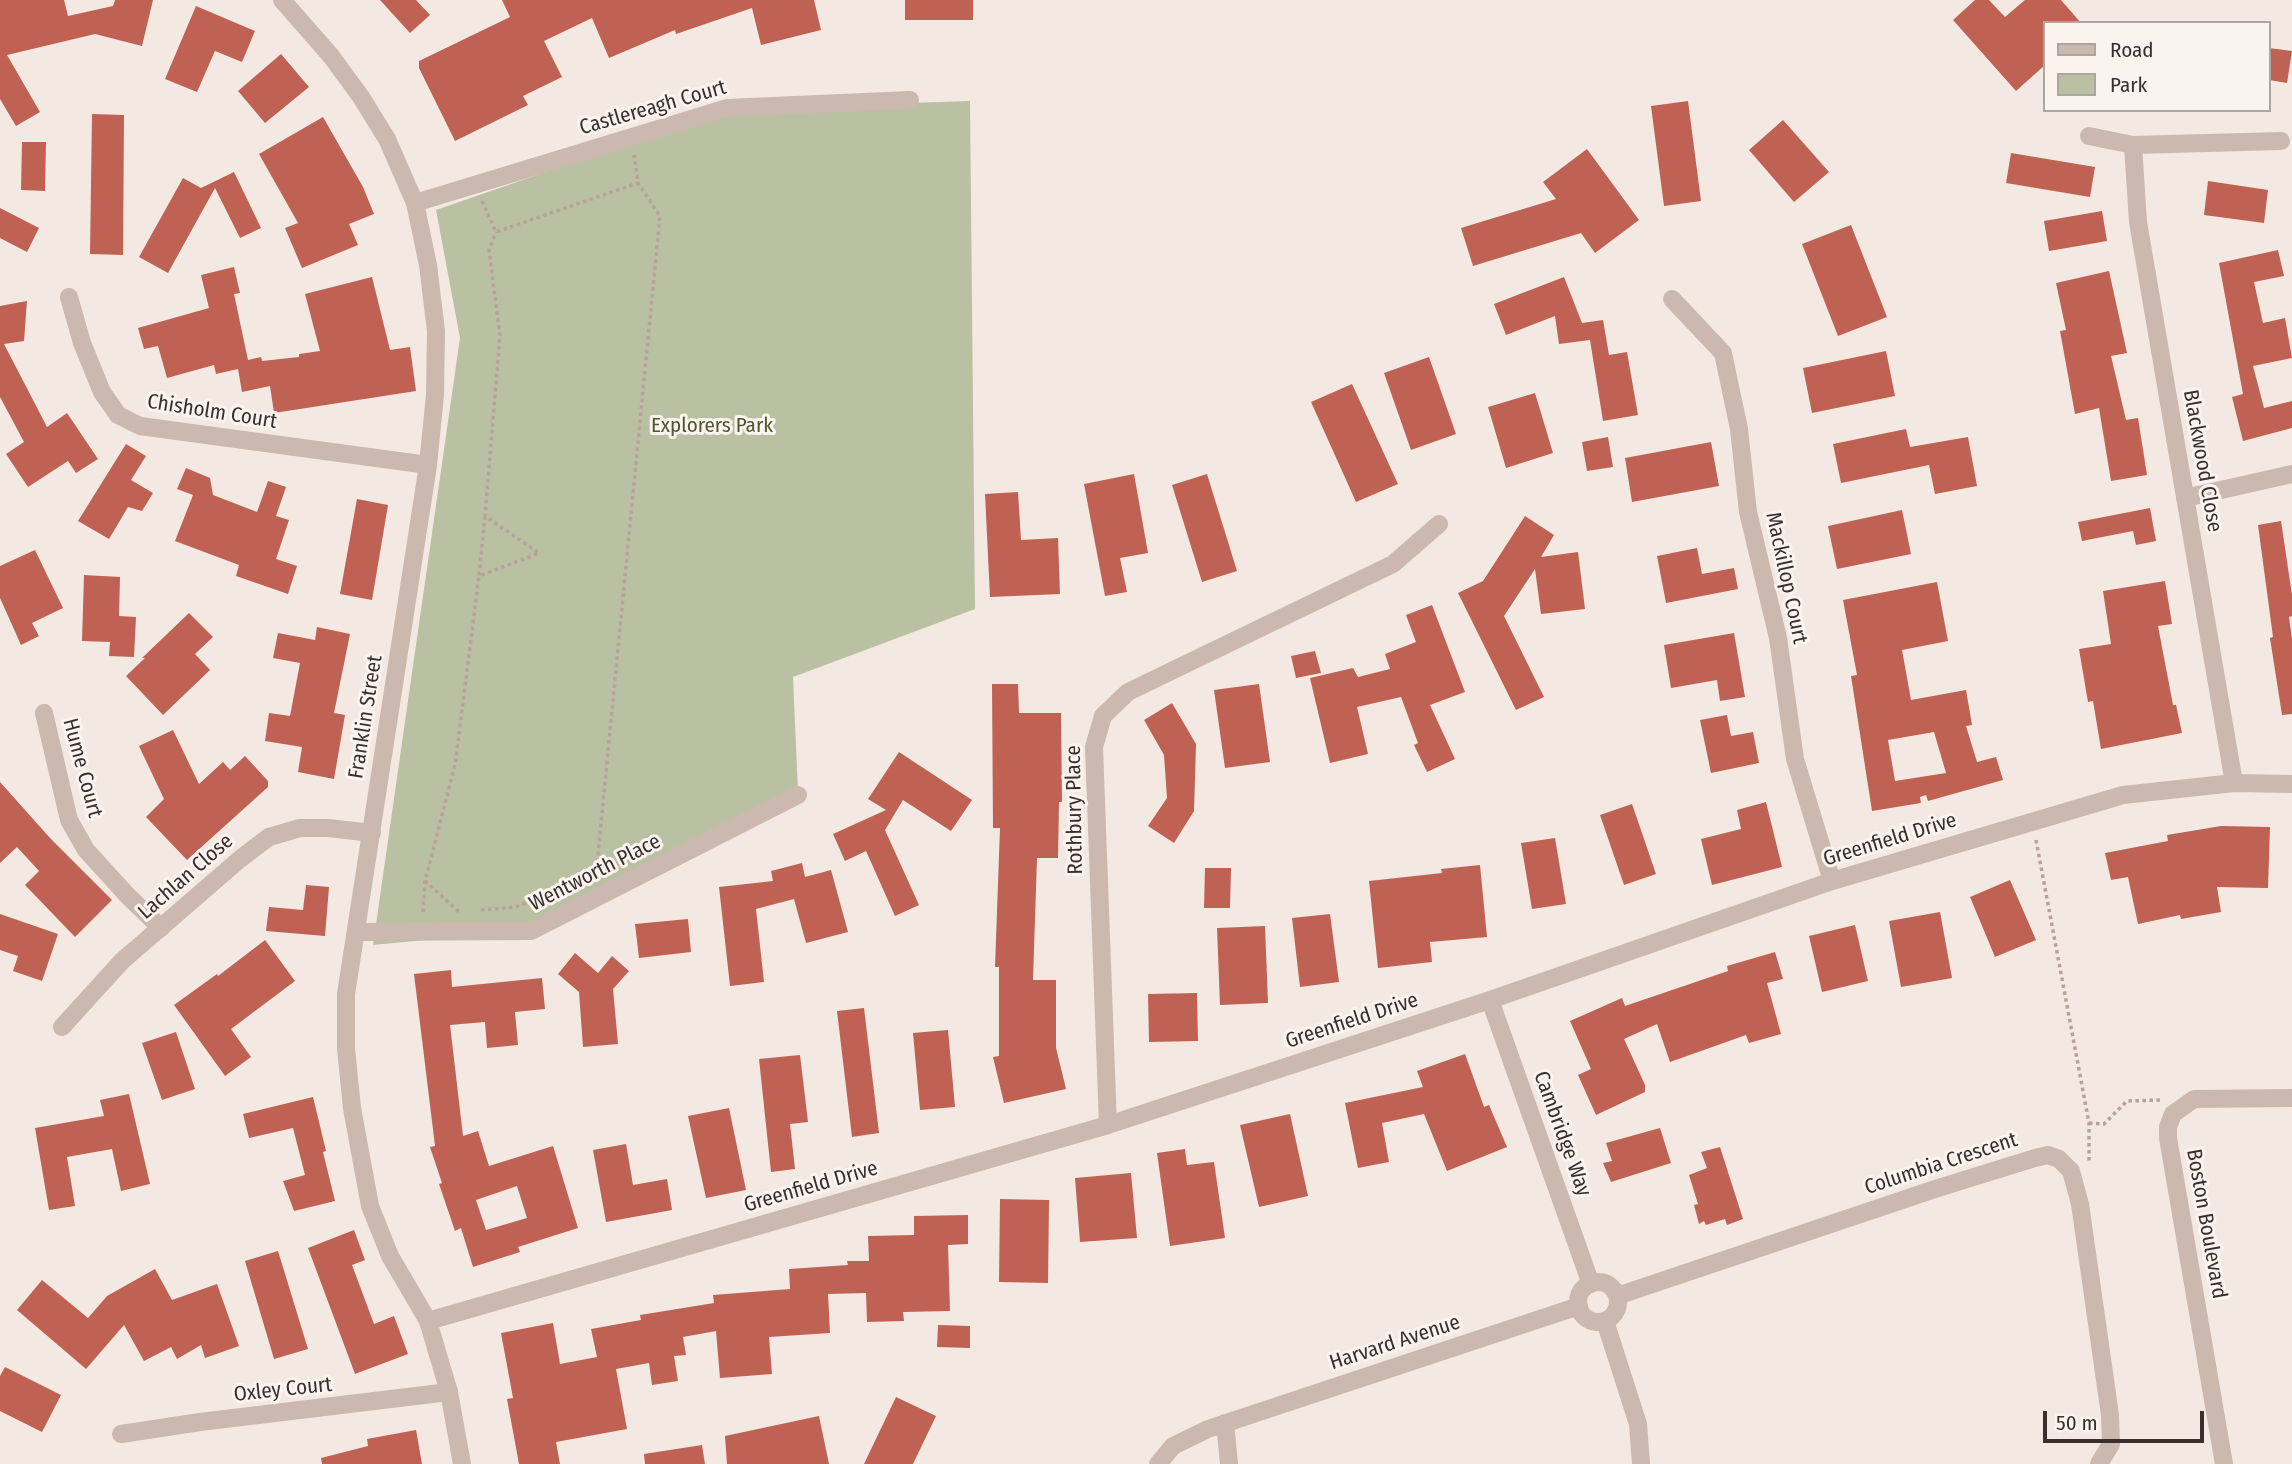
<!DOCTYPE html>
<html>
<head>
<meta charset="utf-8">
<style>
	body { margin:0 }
	#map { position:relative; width:2292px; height:1464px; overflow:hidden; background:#f3e9e2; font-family:"Fira Sans Condensed",sans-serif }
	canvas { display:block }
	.legend { position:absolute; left:2043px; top:21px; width:228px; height:91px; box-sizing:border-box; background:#faf3ee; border:2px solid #ada5a0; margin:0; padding:9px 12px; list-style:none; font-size:21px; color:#3a2f2c }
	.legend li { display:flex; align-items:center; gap:14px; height:35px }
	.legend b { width:35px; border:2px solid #ada5a0 }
	.scale { position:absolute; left:2043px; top:1411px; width:161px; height:32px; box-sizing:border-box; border:4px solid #3a2f2c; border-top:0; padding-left:9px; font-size:21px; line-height:24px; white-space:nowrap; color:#3a2f2c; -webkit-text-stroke:5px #faf3ee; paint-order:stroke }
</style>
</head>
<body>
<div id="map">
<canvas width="2292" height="1464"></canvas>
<ul class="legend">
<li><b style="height:9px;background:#cbb8ae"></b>Road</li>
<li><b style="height:19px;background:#bac1a2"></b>Park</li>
</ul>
<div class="scale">50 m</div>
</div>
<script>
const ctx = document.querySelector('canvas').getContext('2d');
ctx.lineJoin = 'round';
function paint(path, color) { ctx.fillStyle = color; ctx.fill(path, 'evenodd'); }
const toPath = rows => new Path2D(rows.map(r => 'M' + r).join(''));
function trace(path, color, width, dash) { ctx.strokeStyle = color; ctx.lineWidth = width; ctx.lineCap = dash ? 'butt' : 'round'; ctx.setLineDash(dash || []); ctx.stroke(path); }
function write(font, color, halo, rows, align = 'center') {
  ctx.font = font + ' "Fira Sans Condensed",sans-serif'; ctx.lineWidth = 6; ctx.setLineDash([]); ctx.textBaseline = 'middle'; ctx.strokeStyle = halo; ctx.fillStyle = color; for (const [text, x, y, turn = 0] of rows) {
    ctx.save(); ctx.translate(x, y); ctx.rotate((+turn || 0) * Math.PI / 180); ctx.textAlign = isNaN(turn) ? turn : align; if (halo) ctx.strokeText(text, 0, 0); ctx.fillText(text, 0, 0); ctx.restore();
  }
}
paint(toPath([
	[970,101,975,609,793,677,798,793,530,930,373,945,460,338,436,210,727,109]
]), '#bac1a2');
paint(toPath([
	[0,0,64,0,68,16,113,6,115,0,153,0,142,46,95,34,7,55,40,112,16,126,0,99],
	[380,0,416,0,430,15,410,33],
	[502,0,814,0,821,30,761,45,752,8,676,34,675,30,609,58,592,18,544,41,562,77,523,96,528,105,455,141,419,68,419,61,510,17],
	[905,0,973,0,973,20,905,20],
	[1975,0,1989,0,2005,17,2025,0,2061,0,2081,23,2045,23,2045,65,2016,91,1953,20],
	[196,6,255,31,242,62,215,51,197,92,165,79],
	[2269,48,2292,51,2287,83,2269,80],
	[281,54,309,87,265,123,238,91],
	[1688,101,1701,201,1664,206,1651,106],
	[92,114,124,115,123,255,90,254],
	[323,117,363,187,374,214,349,224,358,245,302,268,285,228,298,223,259,154],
	[1783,120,1829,172,1794,202,1749,150],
	[22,142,46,142,45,191,21,190],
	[1587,149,1639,220,1595,253,1581,233,1473,266,1461,228,1556,199,1543,182],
	[2011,153,2095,167,2090,197,2006,183],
	[234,172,261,228,240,238,215,188,168,273,139,257,183,178,201,188],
	[2208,181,2268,190,2264,223,2204,215],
	[0,208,39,228,27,252,0,238],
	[2102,211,2107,241,2049,251,2044,221],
	[1851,225,1887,317,1838,336,1802,244],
	[2278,250,2284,276,2254,282,2263,323,2285,318,2292,358,2253,366,2264,408,2292,401,2292,428,2243,441,2232,397,2243,394,2219,263],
	[234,267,240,293,234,294,248,360,261,357,262,361,299,357,299,354,320,351,305,294,372,277,390,350,410,347,416,391,274,413,270,386,242,392,238,369,216,374,214,365,167,378,158,346,144,349,138,328,209,308,201,275],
	[2109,271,2127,353,2111,356,2126,420,2138,418,2147,475,2111,481,2099,408,2075,414,2060,331,2066,330,2056,283],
	[1564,277,1582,323,1603,320,1609,355,1627,352,1638,415,1603,421,1590,340,1559,344,1555,316,1506,335,1494,304],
	[27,301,24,341,4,344,47,427,67,413,98,459,76,473,68,461,28,487,6,454,24,442,0,397,0,306],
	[1886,351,1895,396,1812,413,1803,368],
	[1429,357,1456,434,1411,450,1384,373],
	[1352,384,1398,484,1356,502,1311,402],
	[1535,393,1553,453,1506,468,1488,407],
	[1906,429,1910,447,1968,437,1977,486,1935,494,1929,465,1841,483,1833,444],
	[1608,437,1613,467,1587,471,1582,442],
	[1711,442,1719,486,1632,502,1625,458],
	[126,444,146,456,131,480,153,493,142,511,128,507,109,539,78,521],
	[186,468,210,478,213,495,257,512,268,481,286,487,276,516,289,520,276,559,297,566,288,594,236,576,239,565,175,541,193,495,177,489],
	[1134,474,1148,553,1120,558,1127,592,1105,596,1084,484],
	[1207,474,1237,571,1202,582,1172,485],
	[1018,492,1021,540,1058,538,1060,594,990,597,985,494],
	[357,499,388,505,372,600,340,594],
	[2150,508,2156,541,2136,545,2133,531,2082,541,2078,522],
	[1902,510,1911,554,1837,569,1828,526],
	[1525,516,1554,535,1541,557,1578,552,1585,609,1541,614,1535,569,1504,616,1544,697,1516,710,1458,593,1483,581],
	[2281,521,2292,595,2292,616,2289,617,2292,639,2292,714,2282,715,2270,638,2273,637,2258,525],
	[1697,548,1702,574,1734,568,1738,589,1666,603,1657,556],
	[35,550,63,608,32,623,39,636,21,645,0,598,0,566],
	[84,575,120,577,119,616,136,617,134,657,109,656,110,642,82,641],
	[2165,581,2172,624,2158,626,2173,705,2176,705,2182,733,2101,749,2093,701,2088,702,2079,649,2111,644,2103,591],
	[1937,582,1948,641,1902,650,1911,700,1966,690,1972,725,1966,726,1977,762,1996,757,2003,780,1928,801,1926,795,1920,797,1921,803,1872,811,1851,676,1857,675,1843,600],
	[1934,732,1946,773,1895,781,1888,740],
	[1432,605,1465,692,1430,705,1455,759,1427,772,1414,745,1418,743,1401,697,1357,707,1368,754,1330,763,1310,678,1353,668,1358,677,1390,669,1385,654,1416,642,1406,615],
	[189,613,213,637,195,654,210,670,163,715,126,676,145,658,142,658],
	[317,627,350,634,334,713,345,715,334,779,298,772,302,747,265,741,269,713,290,716,300,663,273,658,278,633,315,640],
	[1734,633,1745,697,1720,701,1717,680,1671,688,1664,645],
	[1315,651,1321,673,1296,678,1291,656],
	[992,684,1018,684,1019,713,1061,713,1062,802,1059,802,1058,858,1037,858,1033,980,1056,980,1056,1048,1066,1089,1004,1103,993,1057,999,1056,999,967,995,967,1000,828,993,828],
	[1259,684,1270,762,1225,768,1214,690],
	[1172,703,1196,744,1194,811,1174,843,1148,826,1167,798,1164,755,1144,720],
	[1727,715,1731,736,1753,732,1759,763,1711,773,1700,720],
	[173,730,199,784,223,762,230,770,245,756,268,781,268,787,187,860,146,817,164,799,139,746],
	[899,752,972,800,951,831,903,800,885,830,919,905,895,916,866,851,845,861,833,834,886,810,868,799],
	[0,782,50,838,112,900,75,937,25,885,39,871,17,847,0,863],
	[1766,802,1782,867,1712,885,1701,839,1741,829,1737,810],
	[1632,804,1656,874,1624,885,1600,815],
	[2221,826,2270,827,2268,888,2217,887,2221,912,2181,919,2180,915,2138,924,2128,877,2111,880,2105,853,2168,841,2167,835],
	[1555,838,1566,904,1532,909,1521,843],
	[802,863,805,877,831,870,848,932,806,943,794,899,756,909,764,982,730,986,719,887,773,881,771,871],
	[1480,865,1487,937,1430,942,1432,962,1378,968,1369,881,1442,873,1441,869],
	[1205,868,1231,868,1230,908,1204,908],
	[2010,880,2036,940,1995,957,1970,897],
	[306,885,329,887,325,936,266,931,269,907,303,910],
	[1940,912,1952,978,1901,987,1889,921],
	[0,914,58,934,42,981,13,971,18,956,0,950],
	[1330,914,1339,982,1300,987,1292,918],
	[688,919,691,952,639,958,635,924],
	[1855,925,1868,981,1822,992,1809,936],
	[1265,926,1268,1003,1220,1005,1217,928],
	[265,940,295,981,231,1029,251,1057,225,1076,174,1005,217,974,218,976],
	[1775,952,1783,979,1767,983,1781,1034,1749,1043,1746,1035,1670,1062,1657,1024,1624,1039,1645,1085,1645,1092,1596,1115,1578,1075,1591,1069,1570,1021,1622,998,1625,1006,1728,971,1727,966],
	[575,953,598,973,612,956,629,971,613,989,618,1044,583,1047,579,992,558,974],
	[451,970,452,987,542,978,545,1009,515,1012,518,1045,487,1048,485,1022,450,1025,463,1136,478,1131,489,1166,553,1146,578,1228,518,1247,520,1252,473,1267,461,1228,455,1231,439,1184,442,1183,430,1147,435,1146,414,974],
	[517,1186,527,1218,486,1230,476,1200],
	[1197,993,1198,1041,1149,1042,1148,994],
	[864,1008,879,1133,852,1137,837,1011],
	[948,1030,955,1107,920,1110,913,1033],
	[176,1032,195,1089,162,1100,142,1043],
	[1465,1054,1484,1107,1489,1105,1507,1147,1447,1171,1424,1114,1382,1123,1389,1162,1358,1168,1345,1103,1423,1087,1417,1071],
	[800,1055,808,1122,790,1124,795,1169,771,1172,759,1059],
	[129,1094,150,1184,121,1191,112,1149,67,1157,75,1206,49,1210,35,1128,104,1116,100,1100],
	[313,1097,326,1151,323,1152,335,1201,294,1211,283,1181,305,1175,293,1128,249,1138,243,1114],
	[729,1108,746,1190,706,1198,688,1116],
	[1290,1114,1308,1196,1259,1207,1240,1125],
	[1660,1128,1671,1163,1611,1182,1603,1163,1612,1161,1606,1143],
	[626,1144,633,1185,667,1179,672,1210,606,1222,593,1150],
	[1720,1147,1743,1219,1727,1225,1725,1219,1706,1225,1704,1221,1699,1224,1694,1205,1698,1204,1689,1175,1707,1168,1701,1152],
	[1185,1149,1187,1165,1214,1162,1225,1238,1170,1246,1157,1153],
	[1131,1173,1137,1238,1080,1242,1075,1178],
	[1000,1199,1049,1200,1048,1283,999,1282],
	[968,1215,968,1244,948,1245,950,1311,903,1312,904,1321,867,1322,866,1293,828,1294,830,1333,769,1337,772,1374,720,1378,716,1331,683,1337,686,1355,674,1356,678,1381,652,1385,649,1363,616,1369,627,1429,556,1442,560,1464,519,1464,507,1399,513,1398,501,1333,553,1323,560,1364,597,1357,591,1329,641,1320,640,1315,714,1303,713,1295,790,1289,789,1269,848,1265,847,1261,869,1261,868,1236,914,1235,914,1216],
	[354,1230,365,1260,352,1265,374,1324,394,1316,408,1354,355,1374,308,1248],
	[278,1251,308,1349,274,1359,245,1261],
	[155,1269,172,1300,217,1284,239,1346,205,1358,201,1345,177,1359,171,1347,144,1361,124,1325,86,1369,17,1310,42,1280,88,1318,107,1296],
	[938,1325,970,1326,970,1348,937,1347],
	[5,1367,61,1395,42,1432,0,1411,0,1376],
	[896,1397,936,1416,913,1464,864,1464],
	[819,1416,829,1464,727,1464,725,1436],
	[416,1430,422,1464,322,1464,321,1458,368,1446,367,1439],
	[702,1445,705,1464,645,1464,644,1454]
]), '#bf6253');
trace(toPath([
	[482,201,496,232,638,183],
	[485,516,479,576,539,553,485,516,500,335,489,250,496,232],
	[2036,840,2089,1123,2089,1163],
	[425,881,459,912],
	[584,882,582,876,597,865,660,216,638,183,634,155],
	[481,910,516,907,582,876],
	[423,912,425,881,455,765,479,576],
	[2089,1123,2104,1124,2127,1101,2161,1100]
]), '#b6a298', 3.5, [3.5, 3.5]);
trace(toPath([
	[2089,136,2133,145,2281,141],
	[2133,145,2138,222,2234,783],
	[415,203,727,108,910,100],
	[69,297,82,343,102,392,118,415,140,426,428,465],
	[1672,299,1723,353,1739,429,1748,512,1778,638,1795,759,1832,881],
	[2185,498,2292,474],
	[44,713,69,820,86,850,127,895,161,928],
	[356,932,531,931,798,795],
	[1490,1000,1591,1284],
	[62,1027,122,961,240,859,269,837,300,828,328,828,372,833],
	[1108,1125,1094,747,1103,716,1128,692,1393,564,1439,524],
	'1578 1302a20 20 0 1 1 40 0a20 20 0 1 1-40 0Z',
	[1617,1296,1935,1189,2035,1158,2048,1155,2059,1159,2071,1171,2080,1204,2110,1415,2111,1444,2099,1464],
	[428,1321,1108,1125,1490,1000,1832,881,2123,795,2234,783,2292,784],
	[1605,1321,1638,1424,1641,1464],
	[1225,1423,1229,1464],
	[121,1434,200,1422,449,1392],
	[1158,1464,1173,1446,1208,1429,1579,1306],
	[2224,1464,2168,1138,2168,1127,2173,1114,2194,1099,2292,1098]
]), '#cbb8ae', 18);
trace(toPath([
	[282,0,331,56,361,97,387,139,415,203,428,265,436,331,435,395,428,465,346,994,346,1049,352,1108,370,1206,390,1256,428,1321,449,1392,462,1464]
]), '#cbb8ae', 18);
write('21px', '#3a2f2c', '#faf3ee', [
	["Castlereagh Court",653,108,-16],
	["Chisholm Court",212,412,9],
	["Blackwood Close",2202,461,80],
	["Mackillop Court",1786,578,78],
	["Franklin Street",366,717,-81],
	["Hume Court",82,768,75],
	["Rothbury Place",1075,810,-91],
	["Greenfield Drive",1890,840,-17],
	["Wentworth Place",595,873,-27],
	["Lachlan Close",186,877,-41],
	["Greenfield Drive",1352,1021,-18],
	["Cambridge Way",1562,1134,70],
	["Columbia Crescent",1941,1164,-18],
	["Greenfield Drive",811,1187,-16],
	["Boston Boulevard",2206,1224,80],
	["Harvard Avenue",1395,1343,-18],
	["Oxley Court",283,1390,-6]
]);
write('21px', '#4d5731', '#faf3ee', [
	["Explorers Park",712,426]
]);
</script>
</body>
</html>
